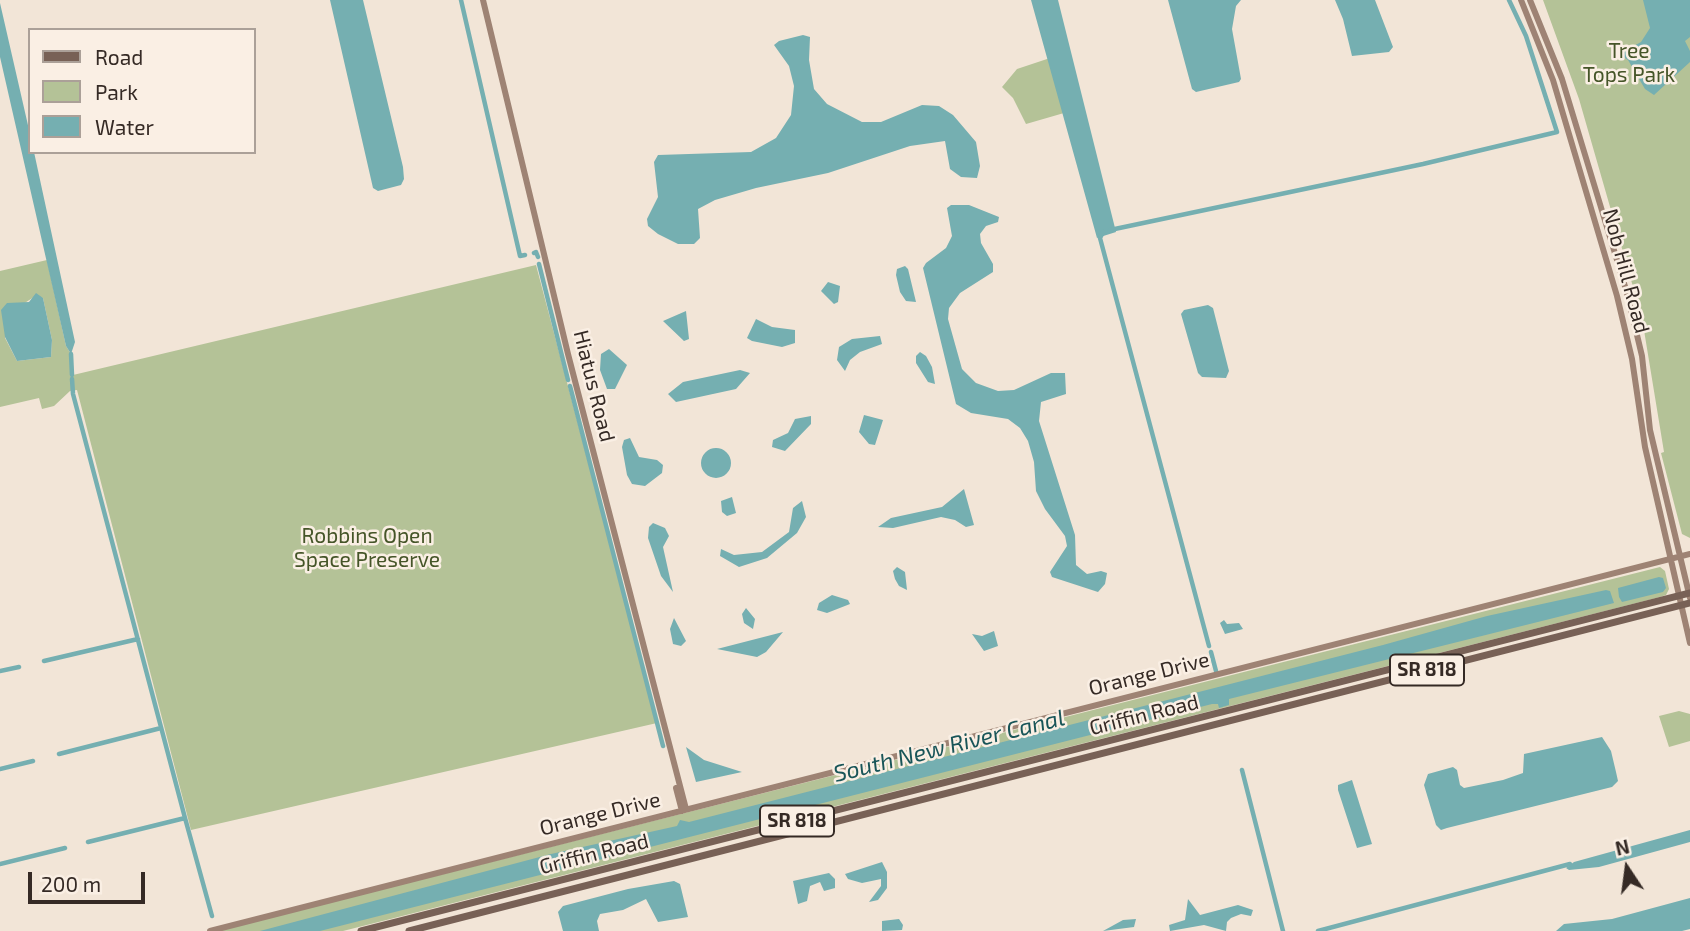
<!DOCTYPE html>
<html>
<head>
<meta charset="utf-8">
<style>
	body { margin:0 }
	#map { position:relative; width:1690px; height:931px; overflow:hidden; background:#f2e5d7; font-family:"Exo 2",sans-serif }
	canvas { display:block }
	.legend { position:absolute; left:28px; top:28px; width:228px; height:126px; box-sizing:border-box; background:#faefe4; border:2px solid #aba098; margin:0; padding:9px 12px; list-style:none; font-size:21px; color:#352a25 }
	.legend li { display:flex; align-items:center; gap:14px; height:35px }
	.legend b { width:35px; border:2px solid #aba098 }
	.north { position:absolute; left:1592px; top:833px; width:70px; height:70px; -webkit-text-stroke:5px #faefe4; paint-order:stroke; rotate:347deg; font-size:19px; font-weight:700; line-height:28px; text-align:center; color:#352a25 }
	.north::after { content:''; display:block; margin:auto; width:24px; height:32px; background:#352a25; clip-path:polygon(50% 0,100% 100%,50% 72%,0 100%) }
	.scale { position:absolute; left:28px; top:872px; width:117px; height:32px; box-sizing:border-box; border:4px solid #352a25; border-top:0; padding-left:9px; font-size:21px; line-height:24px; white-space:nowrap; color:#352a25; -webkit-text-stroke:5px #faefe4; paint-order:stroke }
</style>
</head>
<body>
<div id="map">
<canvas width="1690" height="931"></canvas>
<ul class="legend">
<li><b style="height:9px;background:#786156"></b>Road</li>
<li><b style="height:19px;background:#b4c297"></b>Park</li>
<li><b style="height:19px;background:#75afb1"></b>Water</li>
</ul>
<div class="north">N</div>
<div class="scale">200 m</div>
</div>
<script>
const ctx = document.querySelector('canvas').getContext('2d');
ctx.lineJoin = 'round';
function paint(path, color) { ctx.fillStyle = color; ctx.fill(path, 'evenodd'); }
const toPath = rows => new Path2D(rows.map(r => 'M' + r).join(''));
function trace(path, color, width, dash) { ctx.strokeStyle = color; ctx.lineWidth = width; ctx.lineCap = dash ? 'butt' : 'round'; ctx.setLineDash(dash || []); ctx.stroke(path); }
function write(font, color, halo, rows, align = 'center') {
  ctx.font = font + ' "Exo 2",sans-serif'; ctx.lineWidth = 5; ctx.setLineDash([]); ctx.textBaseline = 'middle'; ctx.strokeStyle = halo; ctx.fillStyle = color; for (const [text, x, y, turn = 0] of rows) {
    ctx.save(); ctx.translate(x, y); ctx.rotate((+turn || 0) * Math.PI / 180); ctx.textAlign = isNaN(turn) ? turn : align; if (halo) ctx.strokeText(text, 0, 0); ctx.fillText(text, 0, 0); ctx.restore();
  }
}
paint(toPath([
	[1543,0,1690,0,1690,538,1682,534,1661,453,1664,452,1642,318,1579,99],
	[1050,58,1064,113,1026,124,1013,98,1002,87,1017,69],
	[47,260,66,346,71,354,73,375,536,265,657,723,191,830,77,390,70,391,54,406,42,409,39,398,0,407,0,271],
	[34,297,43,298,52,340,51,357,17,361,5,338,10,303,23,304],
	[1660,567,1665,571,1669,589,1666,595,1660,597,343,931,217,931],
	[1679,711,1690,714,1690,741,1669,747,1659,716]
]), '#b4c297');
paint(toPath([
	[330,0,363,0,403,167,404,179,401,185,378,191,373,188],
	[1031,0,1058,0,1116,232,1097,238],
	[1168,0,1241,0,1236,6,1232,29,1241,79,1239,82,1196,92,1192,89],
	[1335,0,1375,0,1393,47,1389,52,1352,56,1343,19],
	[1643,0,1690,0,1690,37,1685,41,1690,51,1690,62,1654,95,1645,89,1628,60,1619,54,1641,42,1650,28],
	[0,3,30,134,30,152,34,152,75,342,71,354,66,346,0,57],
	[803,35,810,37,809,60,814,89,827,104,862,122,881,122,922,105,939,106,953,115,976,142,980,166,977,178,961,177,950,169,945,141,910,146,828,173,756,188,715,200,698,209,700,238,694,244,678,244,658,234,648,226,647,219,658,197,654,162,658,155,751,152,776,138,791,115,794,86,789,66,774,45,779,41],
	[951,205,969,205,999,217,998,222,986,226,980,234,981,243,993,264,993,272,960,293,949,308,948,319,962,369,976,383,998,391,1014,390,1051,373,1065,373,1066,394,1041,402,1039,421,1075,535,1076,565,1087,574,1101,571,1107,573,1105,584,1098,592,1052,577,1050,572,1067,546,1065,536,1045,509,1036,491,1034,462,1028,441,1020,428,1008,419,971,413,956,404,923,268,926,263,946,248,952,236,947,208],
	[905,266,908,269,916,302,906,301,900,292,896,275,897,269],
	[828,282,840,286,838,302,834,304,821,291],
	[36,293,43,298,52,340,51,357,17,361,5,337,1,310,7,303,29,302],
	[1208,305,1213,308,1229,371,1226,378,1202,377,1198,373,1181,314,1184,310],
	[686,311,689,339,684,341,663,321],
	[756,319,772,327,795,330,795,343,782,347,752,341,747,338],
	[880,336,882,344,860,352,850,360,845,371,837,360,839,347,852,339],
	[609,349,627,365,615,389,607,389,600,370,601,354],
	[920,352,926,356,932,367,935,384,928,382,916,363,916,356],
	[740,370,750,373,736,389,676,402,668,394,683,382],
	[864,415,883,420,875,445,869,444,859,432],
	[811,416,811,424,785,451,772,447,773,440,788,433,795,419],
	[630,438,639,457,657,460,663,465,662,473,645,486,632,484,627,475,622,447,624,440],
	'701 463a15 15 0 1 1 30 0a15 15 0 1 1-30 0Z',
	[964,489,974,525,966,527,955,520,941,517,893,528,878,527,891,518,942,507],
	[732,497,736,513,727,516,722,512,721,501],
	[802,501,806,517,797,533,767,558,739,567,720,556,721,549,734,555,762,552,789,532,793,508],
	[653,523,665,528,669,536,663,547,673,592,661,576,648,538,649,527],
	[897,567,905,572,907,590,899,586,895,579,893,571],
	[1659,577,1663,578,1666,588,1663,592,1622,602,1619,597,1618,588],
	[1606,590,1610,591,1614,603,1229,699,1229,705,1219,708,1218,704,1212,704,320,931,260,931,551,854,677,826,680,820,689,822,1383,645,1487,616],
	[832,595,848,600,850,604,827,613,817,610,819,603],
	[746,608,755,619,753,629,744,623,742,614],
	[674,618,686,641,681,646,673,644,670,629],
	[1224,620,1227,624,1239,623,1243,629,1225,634,1220,623],
	[994,631,998,646,984,651,972,634,982,636],
	[783,632,766,652,757,657,717,649],
	[1602,737,1611,751,1616,772,1618,781,1612,787,1447,828,1441,830,1436,825,1424,785,1428,774,1453,767,1457,770,1460,785,1464,788,1503,780,1523,773,1524,754],
	[686,747,704,760,742,772,696,782],
	[1352,780,1372,844,1357,848,1338,790,1338,785],
	[1690,830,1690,842,1599,867,1569,870,1566,868,1574,862],
	[882,862,887,872,887,888,878,900,869,902,881,886,881,879,862,883,848,879,845,874],
	[829,873,835,879,835,888,824,891,820,882,810,886,807,901,798,904,793,881],
	[674,881,680,884,688,917,658,922,646,899,623,910,600,914,597,921,599,931,563,931,558,912,563,906,628,889],
	[1690,898,1690,929,1682,931,1556,931,1564,924,1612,919],
	[1188,899,1200,915,1238,905,1253,910,1251,916,1241,914,1231,918,1227,922,1226,931,1204,925,1170,931,1169,925,1185,920],
	[899,919,903,925,902,930,882,931,882,921],
	[1136,919,1134,927,1103,931,1123,920]
]), '#75afb1');
trace(toPath([
	[461,0,520,256,525,255],
	[1110,230,1423,164,1557,132,1526,36,1509,0],
	[1103,232,1100,238,1209,646],
	[534,253,536,252,538,257],
	[539,264,568,380],
	[71,354,72,375],
	[72,379,73,394,185,818],
	[570,386,663,746],
	[1211,652,1216,671],
	[44,661,138,639],
	[0,671,19,667],
	[59,754,161,728],
	[0,769,33,761],
	[1242,770,1283,931],
	[88,842,185,818,212,916],
	[0,864,65,848],
	[1318,931,1570,864]
]), '#75afb1', 4.5);
trace(toPath([
	[483,0,568,354,686,809],
	[1521,0,1553,80,1617,296,1632,359,1645,447,1690,643],
	[1530,0,1562,79,1627,293,1642,356,1650,430,1690,598],
	[676,788,682,811],
	[210,931,1690,554]
]), '#9e8374', 6);
trace(toPath([
	[361,931,1690,593],
	[409,931,1690,603]
]), '#786156', 7);
for (const [x, y, w] of [
	[1427,670,74],
	[797,821,74]
]) { const box = new Path2D(); box.roundRect(x - w / 2, y - 15.5, w, 31, 5); ctx.fillStyle = '#faefe4'; ctx.fill(box); trace(box, '#352a25', 2); }
write('bold 19px', '#352a25', null, [
	["SR 818",1427,670],
	["SR 818",797,821]
]);
write('21px', '#455528', '#faefe4', [
	["Tree",1629,51],
	["Tops Park",1629,75],
	["Robbins Open",367,536],
	["Space Preserve",367,560]
]);
write('21px', '#352a25', '#faefe4', [
	["Nob Hill Road",1626,271,75],
	["Hiatus Road",594,386,76],
	["Orange Drive",1149,674,-14],
	["Griffin Road",1144,715,-14],
	["Orange Drive",600,814,-14],
	["Griffin Road",594,854,-14]
]);
write('italic 23px', '#195558', '#faefe4', [
	["South New River Canal",949,746,-14]
]);
</script>
</body>
</html>
